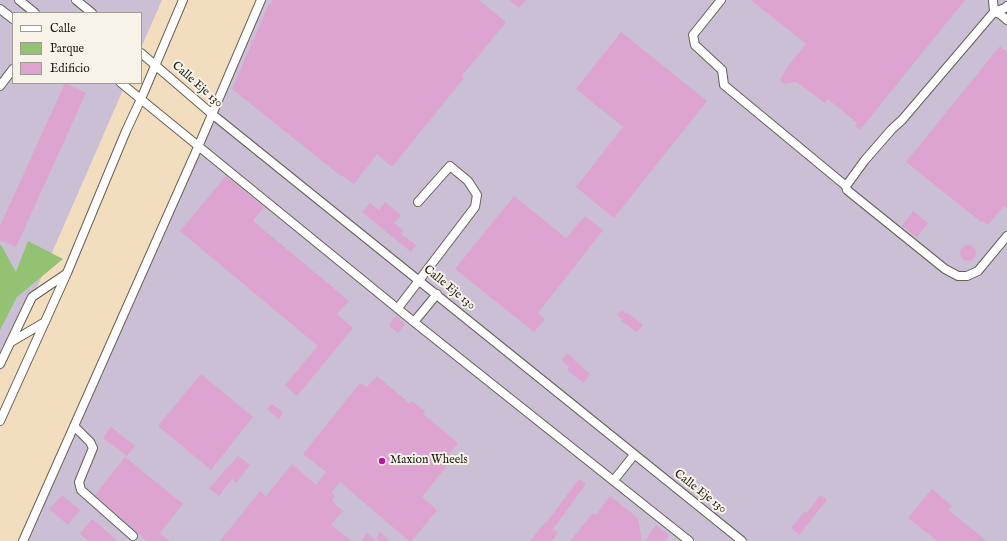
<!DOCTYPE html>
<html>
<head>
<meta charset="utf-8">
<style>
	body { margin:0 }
	#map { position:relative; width:1007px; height:541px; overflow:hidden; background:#f2debf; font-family:"IM FELL English",serif }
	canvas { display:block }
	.legend { position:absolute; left:12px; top:12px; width:130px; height:72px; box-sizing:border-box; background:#f7f3e8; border:1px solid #9f9d96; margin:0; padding:5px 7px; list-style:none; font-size:12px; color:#1c1c1c }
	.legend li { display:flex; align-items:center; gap:8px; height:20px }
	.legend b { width:20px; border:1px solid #9f9d96 }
</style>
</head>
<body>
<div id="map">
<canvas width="1007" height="541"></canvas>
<ul class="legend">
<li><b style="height:5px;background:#fff"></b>Calle</li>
<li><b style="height:11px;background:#93c272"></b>Parque</li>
<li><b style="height:11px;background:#dea4d1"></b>Edificio</li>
</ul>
</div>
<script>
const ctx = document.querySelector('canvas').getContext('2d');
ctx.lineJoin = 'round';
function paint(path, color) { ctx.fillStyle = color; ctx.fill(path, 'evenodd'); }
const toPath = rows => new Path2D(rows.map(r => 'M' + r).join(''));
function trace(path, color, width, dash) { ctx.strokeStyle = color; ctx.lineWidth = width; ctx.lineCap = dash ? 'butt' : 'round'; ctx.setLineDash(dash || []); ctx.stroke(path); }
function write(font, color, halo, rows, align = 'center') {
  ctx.font = font + ' "IM FELL English",serif'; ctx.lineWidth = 4; ctx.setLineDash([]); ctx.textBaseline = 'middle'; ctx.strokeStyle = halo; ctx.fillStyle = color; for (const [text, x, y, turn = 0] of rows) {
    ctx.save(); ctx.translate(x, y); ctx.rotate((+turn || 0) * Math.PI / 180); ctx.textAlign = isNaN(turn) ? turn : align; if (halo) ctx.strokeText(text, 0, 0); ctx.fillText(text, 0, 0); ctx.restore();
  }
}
paint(toPath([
	[0,0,162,0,141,48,141,13,13,13,13,83,126,83,0,372],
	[257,0,1007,0,1007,541,24,541]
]), '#cbbfd5');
paint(toPath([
	[28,241,63,259,17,297,0,330,0,245,1,245,16,272]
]), '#93c272');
paint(toPath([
	[273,0,479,0,506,22,462,76,464,78,392,167,377,154,354,184,343,176,342,177,232,89,269,4,271,4],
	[509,0,526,0,519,8],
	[751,0,965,0,860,130,855,126,857,123,828,99,825,103,796,82,785,84,780,80,788,66,806,44],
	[621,32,707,101,614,218,576,187,623,127,576,89],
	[1000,46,1007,52,1007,208,1004,206,988,225,982,221,981,222,906,162],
	[65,83,86,93,16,247,0,240,0,226],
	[226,176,264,207,253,221,349,301,337,314,353,328,297,396,285,385,318,346,180,231],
	[514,196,566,238,585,216,603,230,538,313,545,319,534,332,455,269],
	[385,202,401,215,394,223,403,230,401,234,416,245,411,252,362,212,370,203,379,210],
	[913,211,928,223,917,237,902,226],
	'960 253a8 8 0 1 1 16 0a8 8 0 1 1-16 0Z',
	[622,310,626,314,628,313,643,325,637,332,621,321,622,319,617,315],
	[396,316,405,324,398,333,389,326],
	[567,353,590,374,583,383,567,370,569,367,562,360],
	[201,374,253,417,211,470,158,426],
	[377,376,410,404,412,401,425,411,423,414,458,443,449,454,453,458,422,497,437,510,412,541,409,541,340,482,331,493,335,496,332,501,343,511,331,525,352,541,220,541,260,491,266,496,292,464,316,485,326,472,303,454,360,383,367,387],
	[272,404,283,412,279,419,267,409],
	[111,427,135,446,127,456,103,438],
	[238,456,250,465,236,483,232,479,219,496,209,488],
	[125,457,183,504,160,533,170,541,147,541,95,495],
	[579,479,586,484,553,529,558,533,552,541,530,541,545,522,546,523],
	[932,489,952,506,948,510,987,541,937,541,908,518],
	[62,495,80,510,68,525,49,509],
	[820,495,827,500,799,535,791,528,805,511,807,513],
	[610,496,638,518,642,541,570,541,593,513,596,515],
	[92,519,118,541,89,541,80,534],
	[656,525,669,535,665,541,645,541],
	[380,532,390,541,379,541,376,538],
	[367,533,376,541,361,541]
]), '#dea4d1');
const minor = toPath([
	[19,0,35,13],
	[76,0,92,13],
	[721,0,693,35,695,45,722,70,724,85,846,186,847,190,945,269,958,276,967,276,978,271,1007,236],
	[993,0,994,12],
	[0,9,13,19],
	[994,12,1000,14,1007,20],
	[141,53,212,114,742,541],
	[121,83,414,322,689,541],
	[0,86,13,69],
	[846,186,865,160,892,129,902,120,994,12,1005,8,1007,6],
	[398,308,475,207,477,195,468,181,450,166,418,202],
	[414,322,437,294],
	[11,342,45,322],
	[0,364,32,297,66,274],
	[0,421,67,273,126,131,141,99,183,0],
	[74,426,90,442,93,448,79,482,81,490,133,536],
	[614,480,634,455],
	[23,541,198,147,261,0]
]);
trace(minor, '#676055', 10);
trace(minor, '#fff', 8);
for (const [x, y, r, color] of [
	[382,461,4,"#b5179e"]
]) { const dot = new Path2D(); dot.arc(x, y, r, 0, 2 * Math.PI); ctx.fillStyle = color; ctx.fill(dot); trace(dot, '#f7f3e8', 1.5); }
write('12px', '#1c1c1c', '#f7f3e8', [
	["Calle Eje 130",197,85,41],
	["Calle Eje 130",449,288,39],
	["Calle Eje 130",700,492,38]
]);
write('12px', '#1c1c1c', '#f7f3e8', [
	["Maxion Wheels",390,461]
], 'left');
</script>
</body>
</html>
